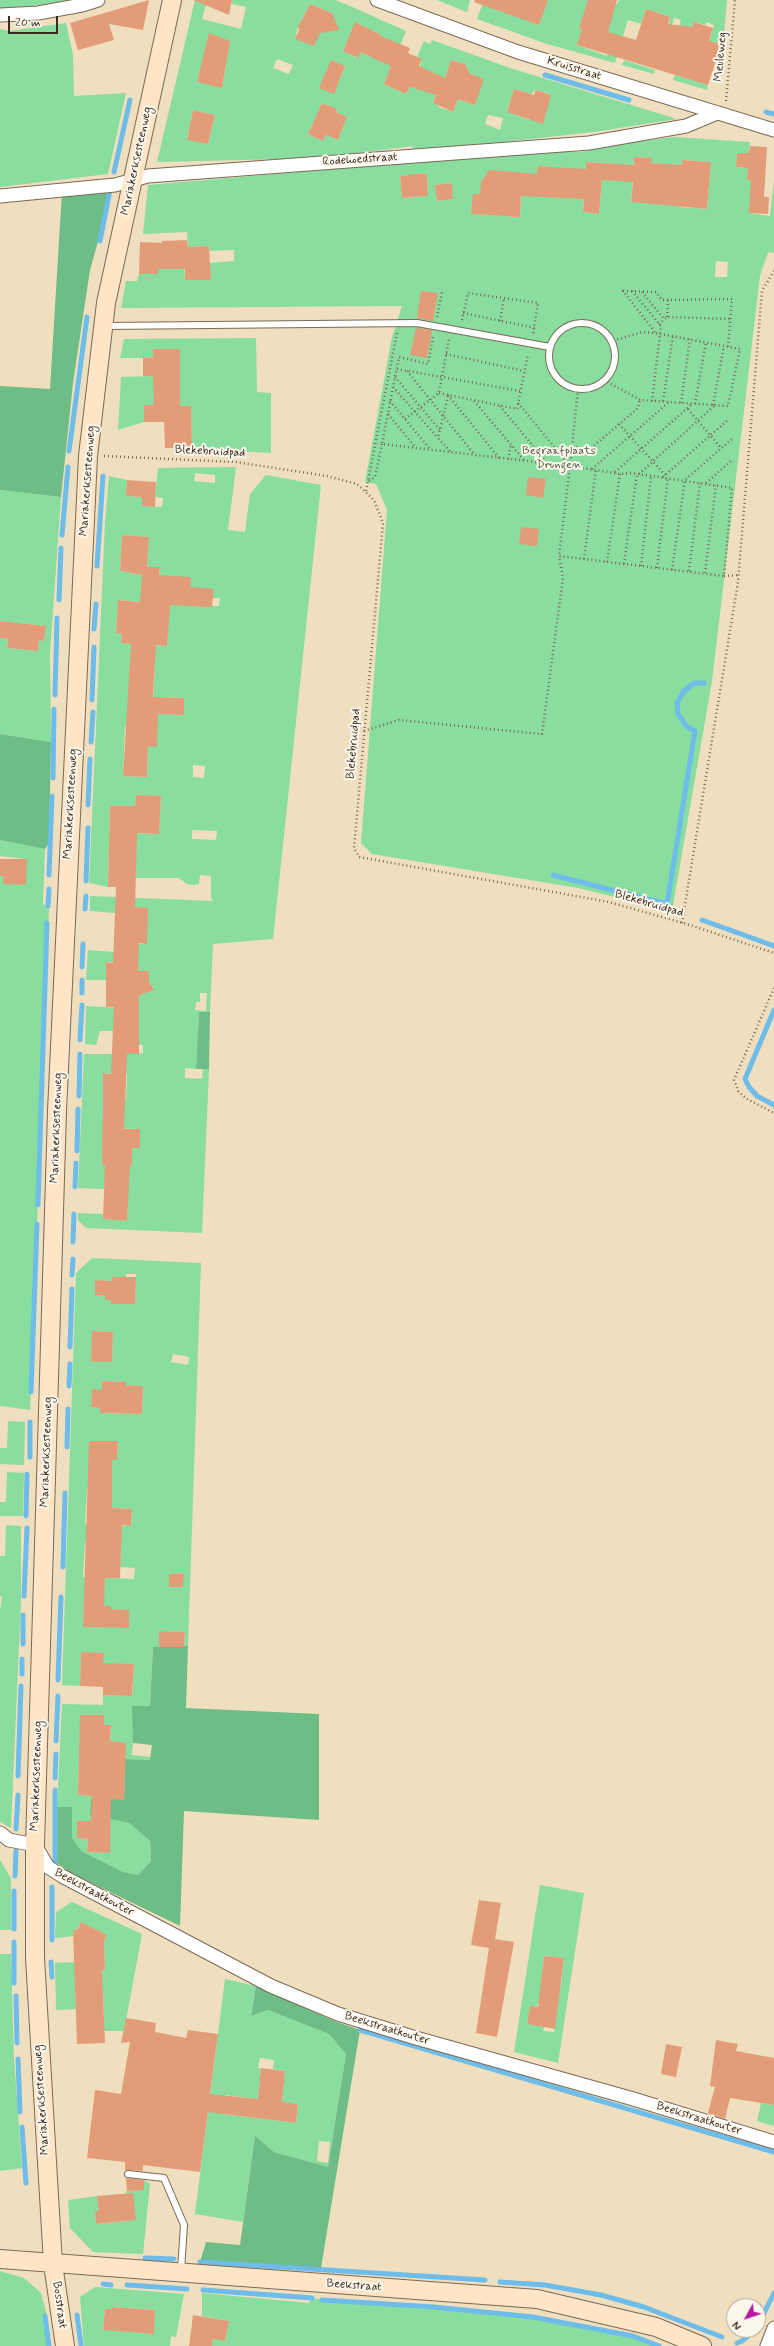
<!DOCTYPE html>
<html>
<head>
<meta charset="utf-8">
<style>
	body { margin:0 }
	#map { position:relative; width:774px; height:2346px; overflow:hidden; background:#efdfbf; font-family:Mynerve,sans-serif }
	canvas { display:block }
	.north { position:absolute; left:726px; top:2298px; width:40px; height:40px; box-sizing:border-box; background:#fbf7ec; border:1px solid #aea59a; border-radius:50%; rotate:230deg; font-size:11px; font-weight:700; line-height:16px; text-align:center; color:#3b2a1e }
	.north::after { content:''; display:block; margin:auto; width:14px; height:18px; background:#b5179e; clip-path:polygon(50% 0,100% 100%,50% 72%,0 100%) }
	.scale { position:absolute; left:8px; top:16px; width:50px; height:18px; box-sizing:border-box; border:2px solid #3b2a1e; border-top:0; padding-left:5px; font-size:12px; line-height:14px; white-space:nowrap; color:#3b2a1e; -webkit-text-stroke:3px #fbf7ec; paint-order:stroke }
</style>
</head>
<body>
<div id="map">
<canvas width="774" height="2346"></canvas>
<div class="north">N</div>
<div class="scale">20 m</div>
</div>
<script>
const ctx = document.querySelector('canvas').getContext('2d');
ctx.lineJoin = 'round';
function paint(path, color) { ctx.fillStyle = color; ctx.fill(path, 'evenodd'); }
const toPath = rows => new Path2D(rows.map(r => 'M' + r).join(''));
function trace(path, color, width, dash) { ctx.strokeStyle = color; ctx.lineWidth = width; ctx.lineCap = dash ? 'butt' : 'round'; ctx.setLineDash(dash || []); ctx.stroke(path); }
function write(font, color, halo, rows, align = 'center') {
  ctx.font = font + ' Mynerve,sans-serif'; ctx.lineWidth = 4; ctx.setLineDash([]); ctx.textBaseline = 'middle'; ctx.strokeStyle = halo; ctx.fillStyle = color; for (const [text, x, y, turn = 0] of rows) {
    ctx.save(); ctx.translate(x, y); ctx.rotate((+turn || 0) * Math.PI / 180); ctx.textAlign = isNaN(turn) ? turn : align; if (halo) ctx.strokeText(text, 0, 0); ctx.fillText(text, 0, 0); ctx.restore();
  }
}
paint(toPath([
	[0,0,78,0,15,8,0,8],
	[195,0,207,0,202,19,241,29,246,7,232,4,232,0,335,0,350,6,406,31,384,84,406,94,410,87,415,88,422,59,417,57,424,41,430,44,432,40,510,68,677,119,594,132,411,152,413,146,343,155,284,159,157,162],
	[310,4,332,13,334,19,320,33,295,39,298,27],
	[355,23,381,35,371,57,360,52,357,58,343,51],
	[277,59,293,65,289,74,273,68],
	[331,60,345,67,334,93],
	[451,60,465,64,470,74,469,103,458,99,453,112,438,107,439,105,433,103,438,86,442,87],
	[201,66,226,67,222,87,197,82],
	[514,89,531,94,536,90,550,94,548,105,530,120,515,115,515,113,507,111],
	[322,103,337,109,336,112,347,117,338,140,326,135,323,141,308,134],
	[193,110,215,115,208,144,187,139],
	[488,115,503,118,500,130,485,124],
	[437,0,470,0,467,12],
	[484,0,594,0,581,22,579,28,582,29,577,45,607,56,614,34,608,32,607,1,617,4,619,0,727,0,723,45,713,42,708,45,714,25,707,22,706,25,694,22,688,38,677,34,681,20,674,18,666,47,670,17,646,9,641,24,628,20,615,63,547,44,477,19],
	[66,23,73,55,74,96,126,93,108,174,0,187,0,29,9,31],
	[624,60,655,70,654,74,622,65],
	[675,75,708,85,707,90,673,80],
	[674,137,750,142,749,153,737,153,736,167,748,168,747,180,752,180,749,213,770,216,774,180,774,253,768,252,760,276,712,681,672,911,578,888,372,854,361,843,387,510,376,484,365,482,392,337,402,306,121,308,126,281,137,281,139,274,158,274,158,269,184,263,185,280,211,280,210,263,234,261,234,250,210,251,209,246,188,247,187,232,143,234,148,185,530,152,581,152,627,143],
	[634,157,651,158,651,163,661,164,631,202],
	[682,160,711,162,707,209,679,207],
	[586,162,615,164,602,180,599,214,583,212],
	[538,166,565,168,563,198,536,196],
	[523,173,520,217,472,214,473,194,487,195],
	[427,174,428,196,402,198,400,176],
	[451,183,453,199,437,201,435,185],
	[716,261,728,262,727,277,715,277],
	[256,338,257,392,271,393,271,453,192,448,191,406,144,405,144,422,118,430,121,377,153,376,180,384,180,349,153,349,153,358,120,358,124,339],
	[236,467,228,530,245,532,250,494,266,475,321,485,273,939,213,944,210,1012,199,1012,196,1069,185,1068,185,1078,202,1079,203,1069,209,1069,202,1233,86,1228,78,1220,78,1213,103,1214,103,1219,127,1221,128,1185,104,1184,104,1189,78,1188,84,1054,138,1054,143,1053,143,1045,139,1045,139,1019,118,1018,117,1031,100,1031,96,1045,85,1044,86,1006,142,1009,120,1007,139,991,153,988,150,984,147,983,149,982,149,971,138,971,138,963,107,962,107,980,86,980,88,950,114,952,114,942,146,944,148,908,116,907,115,913,90,911,90,896,213,901,211,897,211,876,200,875,199,884,194,885,187,884,179,878,136,878,136,851,109,850,108,887,89,883,105,523,109,476,127,480,126,496,142,497,142,506,162,507,163,498,155,497,158,468],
	[195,473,215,475,215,483,194,481],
	[122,535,149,537,147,567,160,567,159,583,142,582,142,575,120,571],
	[211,598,220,598,219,606,192,606],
	[118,600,143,602,169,611,167,646,121,643,122,634,116,633],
	[130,664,155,665,153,705,128,703],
	[167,697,184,698,184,715,166,714],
	[125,726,149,727,157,746,148,746,147,777,123,776],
	[193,765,205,766,204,778,193,777],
	[136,795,161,797,159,834,109,832,110,806,135,806],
	[192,830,217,831,216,840,192,839],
	[200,993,207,993,206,1011,195,1010,196,1002,200,1002],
	[103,1073,127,1074,126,1100,103,1099],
	[103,1128,140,1129,140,1148,132,1148,132,1165,102,1165],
	[0,490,61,497,50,654,51,742,0,734,0,638,8,639,7,648,38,651,39,640,44,640,46,626,0,621],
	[0,840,45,849,43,904,49,907,30,1410,0,1406,0,876,3,876,3,884,26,859,0,856],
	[92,1258,201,1263,188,1646,184,1647,185,1632,159,1631,159,1647,153,1647,150,1706,133,1743,132,1755,151,1757,150,1760,126,1759,125,1767,79,1766,78,1795,92,1796,90,1815,129,1823,150,1841,151,1861,138,1875,123,1872,80,1851,72,1838,72,1807,57,1807,62,1704,103,1705,103,1695,132,1696,133,1687,134,1665,103,1663,103,1653,81,1653,80,1686,62,1685,76,1273],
	[126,1274,136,1274,135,1304,112,1304,111,1300,105,1300,105,1295,95,1295,95,1280,112,1281,112,1277,126,1277],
	[93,1331,113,1332,112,1362,91,1361],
	[173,1354,189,1357,188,1365,171,1362],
	[102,1381,126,1382,126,1386,143,1386,142,1414,100,1413,100,1408,91,1407,92,1390,102,1390],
	[89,1441,118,1442,117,1460,112,1460,89,1469],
	[87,1488,112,1489,112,1508,132,1509,131,1526,85,1524],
	[85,1542,121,1544,120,1567,135,1568,134,1579,83,1577],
	[169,1574,183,1574,183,1587,169,1587],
	[84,1597,104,1597,104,1606,111,1606,111,1609,129,1610,128,1628,83,1626],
	[80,1715,104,1715,104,1725,111,1725,110,1746,80,1745],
	[77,1821,110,1822,110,1853,87,1852,88,1839,77,1838],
	[8,1421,25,1422,24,1465,0,1464,0,1448,7,1448],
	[7,1472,24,1473,23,1516,0,1516,0,1502,6,1502],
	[6,1525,21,1526,21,1600,11,1828,0,1822,0,1610,2,1597,0,1596,0,1556,5,1556],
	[0,1860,11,1878,11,1930,0,1930],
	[540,1885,584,1893,558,2063,514,2052],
	[544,1956,564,1958,561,1985,541,1982],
	[539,2001,558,2004,554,2032,543,2031,544,2027,527,2024,530,2006,537,2007],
	[72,1902,142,1934,124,2031,96,2031,104,2016,103,1990,75,1991,76,2009,56,2010,55,1963,75,1962,75,1971,105,1970,104,1942,107,1935,81,1922,73,1936,55,1938,56,1912],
	[0,1954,11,1954,14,2058,22,2168,0,2171],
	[225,1979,256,1986,251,2016,268,2010,329,2034,346,2054,328,2167,274,2152,255,2136,243,2222,195,2214],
	[260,2058,274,2060,273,2069,285,2071,282,2102,298,2104,296,2123,223,2114,225,2095,258,2099,261,2069,258,2068],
	[319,2141,330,2142,328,2163,317,2161],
	[761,2103,774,2105,774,2126,757,2121],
	[144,2180,150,2184,143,2254,93,2252,70,2228,68,2200,97,2196,99,2211,95,2211,96,2224,128,2221,126,2193,127,2191,144,2190],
	[0,2271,24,2278,41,2293,47,2315,48,2346,0,2346],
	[95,2287,184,2294,176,2337,171,2336,170,2346,84,2346,80,2297],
	[113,2307,155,2310,154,2334,103,2329,105,2309,112,2309],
	[202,2293,309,2303,312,2298,533,2317,633,2336,659,2346,208,2346,212,2345,213,2339,225,2341,229,2321,202,2316]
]), '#89dd9f');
paint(toPath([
	[62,192,112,192,90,270,73,383,61,497,0,490,0,386,50,389],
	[0,734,51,742,49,843,45,849,0,840],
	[199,1012,210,1012,209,1069,196,1069],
	[188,1646,186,1708,319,1714,319,1820,184,1811,180,1926,73,1874,55,1862,57,1807,72,1807,72,1838,81,1851,123,1872,138,1875,151,1861,150,1841,129,1823,90,1815,91,1798,124,1799,125,1759,150,1760,152,1745,133,1743,132,1706,150,1706,153,1647],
	[256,1986,334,2021,360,2030,321,2268,200,2262,206,2242,240,2245,255,2136,274,2152,328,2167,346,2054,329,2034,268,2010,251,2016]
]), '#6ebc86');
trace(toPath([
	[545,75,629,100],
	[766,112,774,114],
	[114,172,130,100],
	[100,241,109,195],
	[69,451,87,317],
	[62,535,68,467],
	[97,566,103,476],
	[59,600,61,548],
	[94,629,96,604],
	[55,695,57,618],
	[92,700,94,647],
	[91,742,93,712],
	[53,778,54,709],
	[88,805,90,759],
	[49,875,52,796],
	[553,875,667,904,695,731,687,727,678,714,677,703,683,692,694,683,704,683],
	[86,881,88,828],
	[48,906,49,889],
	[85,909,86,896],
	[702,920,774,946],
	[82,967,83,944],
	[82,993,82,980],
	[774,1010,745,1079,749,1087,757,1096,774,1105],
	[80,1040,82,1005],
	[79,1096,80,1054],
	[77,1151,78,1109],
	[75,1187,76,1163],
	[38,1205,47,923],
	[73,1242,74,1214],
	[72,1275,73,1259],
	[70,1347,72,1289],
	[69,1386,70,1364],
	[31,1392,37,1224],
	[67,1447,68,1409],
	[30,1457,30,1422],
	[26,1516,27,1474],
	[63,1567,65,1493],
	[24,1596,27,1528],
	[23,1644,23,1615],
	[22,1674,22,1659],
	[58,1680,61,1597],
	[56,1741,58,1696],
	[18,1776,21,1686],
	[55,1778,56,1754],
	[16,1829,18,1795],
	[55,1862,55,1790],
	[15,1876,16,1851],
	[52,1887,52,1940],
	[14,1929,14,1891],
	[14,1942,14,1983],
	[51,1962,52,1977],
	[16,1996,17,2043],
	[360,2030,774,2152],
	[18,2059,20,2112],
	[22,2127,26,2183],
	[145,2258,174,2259],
	[200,2262,485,2280],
	[500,2282,545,2285,601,2295,644,2307,722,2337],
	[103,2284,111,2285],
	[127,2285,187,2289],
	[203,2290,312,2298],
	[322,2300,434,2307,533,2317,633,2336,659,2346],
	[77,2315,81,2345],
	[45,2316,49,2346],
	[758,2325,774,2293],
	[737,2343,742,2341,755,2330]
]), '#6ebce9', 5);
paint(toPath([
	[149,0,143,30,109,24,114,40,78,50,70,23],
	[193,0,232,0,229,15],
	[475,0,548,0,539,25,474,2],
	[588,0,617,0,608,32,636,40,646,9,670,17,668,24,692,27,694,22,713,28,709,41,723,45,722,58,717,57,708,85,577,45,582,29,579,28],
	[310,4,332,13,339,30,320,33,314,46,295,39,299,30,298,27],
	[355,22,381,35,380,36,410,48,408,53,422,59,419,66,445,78,451,60,465,64,470,74,484,79,475,105,458,99,453,112,433,103,436,95,410,87,406,94,384,84,391,66,360,52,358,58,343,51],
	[209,33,230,41,222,88,197,82],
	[331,60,345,66,334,94,319,88],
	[514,89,534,95,536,90,551,95,543,124,507,112],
	[322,103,337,109,336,112,347,117,338,140,326,135,323,141,308,134],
	[193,110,215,115,208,144,187,140],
	[750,146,767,147,764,197,769,197,768,214,749,213,751,180,747,180,748,168,736,167,737,153,749,153],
	[634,157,652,158,651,163,682,165,682,160,711,162,707,209,631,202,633,182,602,180,599,214,583,212,584,199,521,196,520,217,471,214,473,194,480,194,481,182,489,170,537,174,538,166,586,169,586,162,634,165],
	[417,174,427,174,428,196,402,198,400,176],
	[452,183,453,199,437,201,435,185],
	[187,240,188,247,209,246,211,280,185,280,185,269,158,269,158,274,139,274,140,242,162,243,162,241],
	[421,291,438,293,433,321,417,318],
	[416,328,432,330,427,358,410,355],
	[153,349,180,349,180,406,191,406,192,448,165,448,164,422,144,422,144,405,154,405,153,376,143,376,143,358,153,358],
	[528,477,546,479,543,498,526,495],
	[127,480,156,482,155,507,142,506,142,497,126,496],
	[521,527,539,529,537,546,519,544],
	[122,535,149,537,147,567,160,567,159,575,191,577,190,587,214,589,212,606,210,607,170,605,167,646,156,645,153,697,184,698,184,715,158,714,157,747,148,746,147,777,123,776,131,644,121,643,122,634,116,633,118,600,140,602,142,575,120,571],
	[0,621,46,626,44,641,39,640,38,651,7,648,8,639,0,638],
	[136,795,161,796,159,834,137,833,135,907,148,908,147,944,139,943,138,971,149,971,149,982,154,990,139,995,139,1054,127,1054,124,1129,140,1129,140,1148,132,1148,132,1165,130,1165,127,1221,103,1219,105,1165,102,1165,103,1099,103,1073,111,1074,114,1007,106,1007,106,962,113,963,116,887,108,887,110,806,135,806],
	[0,859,27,859,26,885,3,884,3,876,0,876],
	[112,1277,136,1277,135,1304,111,1304,111,1300,105,1300,105,1295,95,1295,95,1280,112,1281],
	[92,1331,113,1332,112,1362,91,1362],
	[102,1381,126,1382,126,1386,143,1386,142,1414,100,1413,100,1408,91,1407,92,1389,102,1390],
	[89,1441,118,1441,117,1460,112,1460,112,1508,132,1509,131,1526,122,1525,120,1578,105,1578,104,1606,111,1606,111,1609,129,1610,129,1628,83,1627],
	[169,1574,184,1574,183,1587,169,1587],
	[159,1631,185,1632,184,1647,159,1647],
	[81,1652,104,1653,103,1663,134,1664,132,1696,103,1695,103,1687,80,1686],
	[80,1715,104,1715,104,1725,111,1725,110,1741,126,1743,124,1800,111,1799,110,1853,87,1852,88,1839,77,1838,77,1821,91,1821,92,1796,78,1795],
	[479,1900,501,1903,495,1939,514,1942,497,2037,476,2033,489,1948,471,1945],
	[81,1922,107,1935,104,1942,105,1970,102,1970,105,2043,77,2044,73,1930,77,1930],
	[544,1956,564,1958,555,2029,527,2024,530,2006,538,2007],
	[126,2018,156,2023,155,2032,186,2038,188,2030,218,2034,210,2094,258,2099,261,2068,285,2071,282,2102,298,2104,296,2123,208,2112,200,2172,143,2165,143,2171,125,2170,125,2162,87,2158,95,2090,121,2094,130,2042,121,2043],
	[716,2040,738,2044,736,2051,774,2058,774,2105,730,2098,725,2119,708,2113,715,2087,710,2086],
	[666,2044,682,2047,676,2077,661,2074],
	[126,2178,144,2180,144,2190,127,2191],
	[133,2193,136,2220,96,2224,95,2211,99,2211,97,2196],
	[112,2307,155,2310,154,2334,103,2330,105,2309,112,2309],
	[193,2315,229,2321,225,2341,213,2339,212,2346,189,2346]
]), '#e39c78');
const lane = toPath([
	'549 356a33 33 0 1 1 66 0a33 33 0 1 1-66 0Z',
	[105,326,417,323,550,347],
	[128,2174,164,2178,184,2225,181,2270]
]);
const street = toPath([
	[377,0,518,52,774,130],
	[0,15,38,13,82,5,98,0],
	[0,196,115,185,148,176,589,143,686,126,717,113],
	[0,1833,9,1840,35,1845,48,1867,62,1876,271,1986,338,2014,416,2038,630,2098,774,2142],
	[767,2346,774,2328]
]);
const secondary = toPath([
	[0,2259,537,2299,656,2327,702,2346],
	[65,2346,53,2264,35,1958,35,1845,57,1111,88,456,106,303,172,0]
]);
trace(lane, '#7a6956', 8);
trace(street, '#7a6956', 15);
trace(secondary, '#7a6956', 20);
trace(toPath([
	[726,101,735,0],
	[632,291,661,326,652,401],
	[642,292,664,319],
	[463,313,535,328],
	[437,317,442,292],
	[667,317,668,300],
	[462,320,468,293,538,303,533,334],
	[500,321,504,298],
	[659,324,667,317,731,319],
	[655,332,623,291,656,292,662,300,732,299,728,347],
	[433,337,428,364,399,357,382,444,570,466,620,474,632,473,732,488,724,576,559,556,570,466,578,389],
	[446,354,524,371],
	[397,369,520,391],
	[407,371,474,454],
	[395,377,440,430],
	[604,380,640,400,728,406,740,349,656,333,643,332,612,341],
	[393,387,438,438],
	[439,393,517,409,528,354],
	[448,395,499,458],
	[448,396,438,438,450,451],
	[390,401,430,449],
	[474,401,524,460],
	[663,401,673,336],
	[518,403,570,466],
	[681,403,690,339],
	[695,404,706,342],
	[713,405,724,346],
	[500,406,547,463],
	[688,409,721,448],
	[388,414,416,448],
	[405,419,439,393,449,339],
	[619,424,665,475],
	[572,446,589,450,638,408,640,400],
	[104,456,236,462,327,476,357,484,374,500,383,523,354,848,359,857,609,902,690,925,774,953],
	[508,459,511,445],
	[592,469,669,402],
	[615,472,692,404],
	[639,474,715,405],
	[663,477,729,419],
	[369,481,375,477,382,444],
	[706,483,731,461],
	[366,491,397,333],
	[584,559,596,469],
	[607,562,620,474],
	[624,564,637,474],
	[641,566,651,476],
	[657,568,668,478],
	[672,570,685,480,732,439],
	[689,571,700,483],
	[705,573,716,485],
	[724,576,739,575],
	[364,731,399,720,542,734,563,578,559,556],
	[682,923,738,582,762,291,774,271],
	[774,988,734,1080,738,1091,747,1099,774,1113]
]), '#7a6956', 2.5, [1, 3]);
trace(lane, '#fff', 6);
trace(street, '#fff', 13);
trace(secondary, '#fee5c5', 18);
write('12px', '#3b2a1e', '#fbf7ec', [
	["Meuleweg",721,57,-85],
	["Kruisstraat",574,69,17],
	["Rodehoedstraat",360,160,-4],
	["Mariakerksesteenweg",137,161,-78],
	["Blekebruidpad",210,452,3],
	["Mariakerksesteenweg",88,481,-86],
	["Blekebruidpad",354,744,-85],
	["Mariakerksesteenweg",71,804,-87],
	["Blekebruidpad",649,904,16],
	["Mariakerksesteenweg",57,1128,-88],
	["Mariakerksesteenweg",47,1452,-88],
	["Mariakerksesteenweg",37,1776,-88],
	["Beekstraatkouter",94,1893,28],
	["Beekstraatkouter",387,2029,17],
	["Mariakerksesteenweg",42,2100,-94],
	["Beekstraatkouter",699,2119,17],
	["Beekstraat",354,2286,4],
	["Bosstraat",59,2305,82]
]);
write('12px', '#4e573e', '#fbf7ec', [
	["Begraafplaats",559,451],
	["Drongen",559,465]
]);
</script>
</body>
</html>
